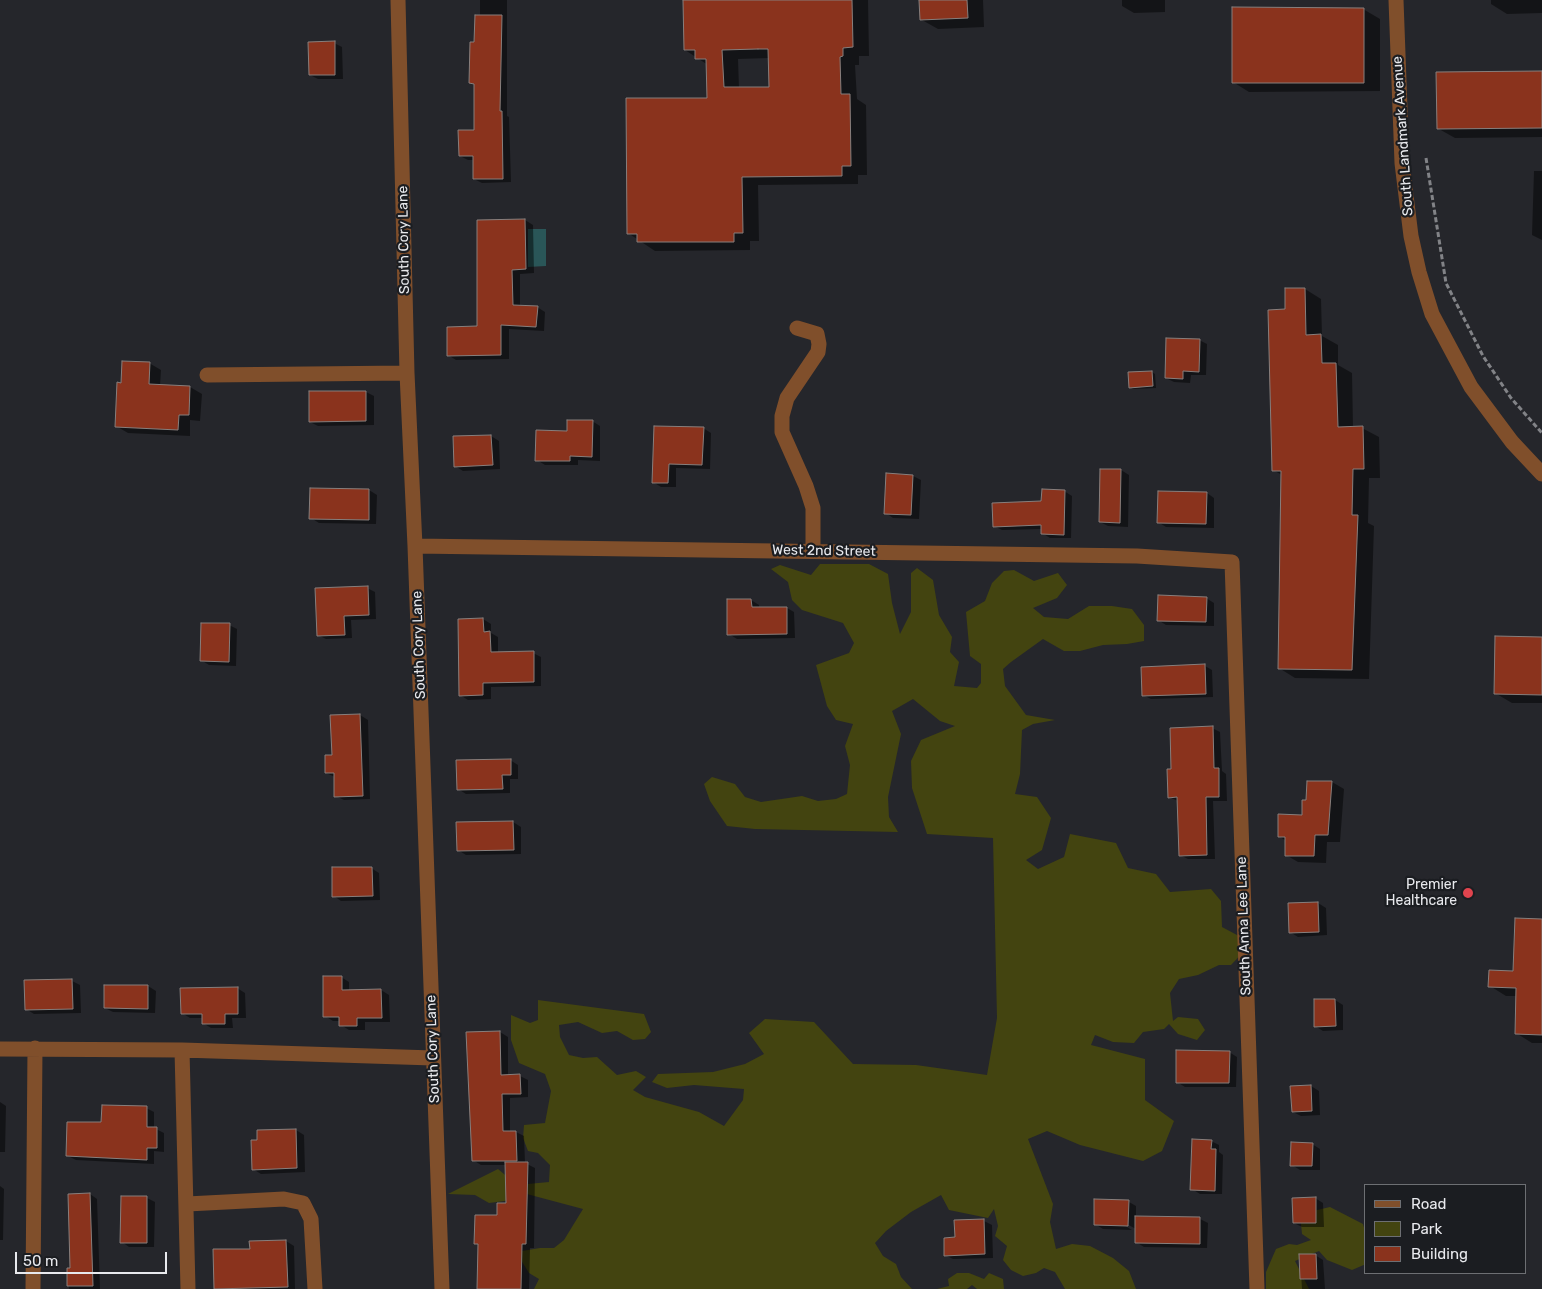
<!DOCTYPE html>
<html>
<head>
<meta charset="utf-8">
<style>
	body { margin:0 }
	#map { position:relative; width:1542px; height:1289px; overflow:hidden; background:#25262b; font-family:Rubik,sans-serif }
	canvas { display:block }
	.legend { position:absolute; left:1364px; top:1184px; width:162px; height:90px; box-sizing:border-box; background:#1b1d21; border:1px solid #6d6f73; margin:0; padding:6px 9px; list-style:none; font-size:15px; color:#e8e9ed }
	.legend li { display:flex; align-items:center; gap:10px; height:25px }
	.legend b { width:25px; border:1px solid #6d6f73 }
	.scale { position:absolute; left:15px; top:1252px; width:152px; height:22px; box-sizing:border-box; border:2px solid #e8e9ed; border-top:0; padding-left:6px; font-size:15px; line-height:18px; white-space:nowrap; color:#e8e9ed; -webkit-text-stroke:4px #1b1d21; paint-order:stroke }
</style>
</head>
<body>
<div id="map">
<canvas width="1542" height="1289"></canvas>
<ul class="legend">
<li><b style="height:6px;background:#804f2b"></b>Road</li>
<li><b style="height:14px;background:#434410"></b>Park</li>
<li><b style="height:14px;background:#8a331d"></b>Building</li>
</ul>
<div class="scale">50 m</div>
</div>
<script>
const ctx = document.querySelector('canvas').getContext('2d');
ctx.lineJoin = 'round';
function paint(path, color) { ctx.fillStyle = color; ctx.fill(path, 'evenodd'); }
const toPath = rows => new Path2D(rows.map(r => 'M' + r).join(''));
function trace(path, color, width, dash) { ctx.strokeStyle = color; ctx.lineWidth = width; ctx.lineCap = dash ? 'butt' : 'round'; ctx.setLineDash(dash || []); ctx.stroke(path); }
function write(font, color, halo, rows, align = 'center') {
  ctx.font = font + ' Rubik,sans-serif'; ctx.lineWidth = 4.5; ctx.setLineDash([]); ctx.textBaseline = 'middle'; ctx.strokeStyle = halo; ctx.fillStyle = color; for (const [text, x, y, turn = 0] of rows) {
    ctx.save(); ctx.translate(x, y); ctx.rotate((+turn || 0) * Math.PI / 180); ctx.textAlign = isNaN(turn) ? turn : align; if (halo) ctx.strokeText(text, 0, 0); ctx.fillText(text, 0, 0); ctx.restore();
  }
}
paint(toPath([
	[820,564,869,564,888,574,892,603,900,634,911,612,911,573,917,568,933,580,939,615,952,637,950,652,959,662,954,686,977,688,981,683,981,664,970,656,966,612,985,601,992,583,1004,571,1014,570,1034,581,1058,573,1067,585,1057,598,1033,608,1044,617,1068,619,1089,606,1112,606,1132,609,1144,625,1144,641,1127,644,1103,645,1080,651,1064,651,1043,639,1011,662,1003,669,1005,686,1026,715,1055,720,1033,724,1022,730,1020,774,1015,794,1037,797,1051,818,1042,850,1026,860,1038,869,1064,857,1070,834,1116,843,1128,868,1156,874,1170,892,1211,889,1221,901,1222,927,1252,943,1231,965,1219,965,1198,975,1179,979,1170,993,1173,1021,1178,1017,1198,1019,1205,1030,1197,1040,1178,1034,1169,1024,1164,1029,1143,1032,1134,1043,1113,1042,1095,1035,1091,1045,1145,1059,1145,1100,1174,1121,1162,1151,1143,1161,1080,1145,1047,1131,1028,1139,1053,1204,1050,1222,1056,1249,1072,1244,1090,1246,1113,1258,1129,1271,1136,1289,1065,1289,1055,1272,1044,1268,1036,1273,1023,1276,1011,1270,1003,1260,1007,1246,995,1236,998,1226,994,1209,988,1218,949,1210,941,1195,911,1212,886,1231,875,1243,883,1256,896,1264,901,1277,912,1289,534,1289,539,1279,529,1273,516,1252,540,1248,554,1248,564,1240,583,1209,523,1193,512,1200,489,1203,475,1195,448,1194,498,1169,517,1185,549,1182,550,1165,538,1153,528,1151,523,1138,524,1125,545,1123,551,1091,545,1074,519,1063,511,1040,511,1015,530,1023,538,1020,538,1000,644,1014,651,1032,645,1039,633,1040,617,1031,602,1033,578,1022,559,1025,560,1037,569,1055,583,1058,597,1057,617,1075,636,1071,646,1077,633,1090,645,1097,699,1112,724,1126,743,1100,744,1089,694,1085,667,1088,652,1082,658,1074,713,1072,745,1064,764,1054,749,1033,765,1019,814,1022,853,1064,916,1065,987,1075,997,1018,993,838,927,834,912,788,911,761,921,740,955,726,940,721,913,699,892,711,901,734,888,797,889,817,898,832,755,829,727,826,710,801,704,784,712,777,735,784,745,797,761,802,802,796,818,801,836,799,847,794,850,765,845,746,853,724,836,720,827,706,816,665,849,653,854,643,843,623,802,610,792,600,788,582,771,569,780,565,811,575],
	[1330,1207,1363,1224,1366,1235,1366,1264,1352,1270,1327,1260,1319,1251,1295,1261,1309,1289,1266,1289,1266,1272,1276,1249,1289,1244,1297,1245,1311,1240,1302,1234,1300,1214],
	[957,1273,969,1273,984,1279,989,1273,1003,1279,1004,1289,977,1289,972,1285,967,1289,937,1289,949,1286,948,1279]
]), '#434410');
paint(toPath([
	[528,229,546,229,546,266,528,267]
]), '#2a5658');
paint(toPath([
	[480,0,507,0,507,116,509,117,511,182,482,183,474,179,474,160,468,160,460,156,476,131,475,85,470,83,480,16],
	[684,0,868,0,869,56,859,56,859,65,855,65,857,99,866,105,867,175,858,175,858,184,758,185,759,241,750,241,750,250,655,251,628,233,709,99,708,65,685,50],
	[769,58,770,88,739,88,738,59],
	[921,0,983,0,984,27,938,29,922,20],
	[1122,0,1165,0,1165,12,1134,13,1122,6],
	[1491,0,1542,0,1542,13,1507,14,1491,4],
	[1363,9,1380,19,1380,91,1249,92,1233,82],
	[334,43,342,47,343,79,318,79,310,75],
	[1542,72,1542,137,1455,138,1439,129],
	[1534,171,1542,171,1542,240,1532,235],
	[525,220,533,225,534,273,520,274,520,306,537,307,545,312,544,331,509,329,509,359,456,360,448,355,478,328],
	[1305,289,1321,299,1322,336,1338,345,1338,365,1352,373,1353,428,1362,428,1379,437,1380,478,1369,478,1368,523,1374,526,1369,679,1295,678,1279,668,1282,475,1273,470,1286,310],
	[1199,340,1207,344,1206,375,1191,375,1190,383,1174,382,1166,378],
	[149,363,161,370,160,386,190,387,202,394,200,421,190,420,190,436,128,433,116,426,122,384],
	[1152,372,1155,374,1156,388,1133,389,1130,387],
	[366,392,374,396,374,425,318,426,310,422],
	[592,421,600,426,600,461,578,460,578,465,545,465,537,460,568,432],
	[655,427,703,428,711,433,710,469,676,468,676,487,661,487,653,482],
	[491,436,499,441,500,469,463,471,455,466],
	[1121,470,1129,475,1128,527,1108,526,1100,522],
	[913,476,921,480,919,519,893,518,886,513],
	[311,489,369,490,377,495,376,524,319,523,311,518],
	[1064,491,1072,496,1071,538,1050,538,1042,533,1042,529,1002,530,994,526],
	[1207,493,1214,498,1214,528,1166,527,1158,522],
	[367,588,375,592,376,619,351,620,352,638,326,639,318,635],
	[1206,598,1214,603,1214,626,1166,625,1158,620],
	[751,600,759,605,759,608,787,608,794,612,795,638,737,639,729,634],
	[483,619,491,624,491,633,498,637,498,653,533,653,541,657,541,686,491,687,491,699,468,700,460,695],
	[229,625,237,629,236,666,209,665,201,660],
	[1542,638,1542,703,1512,703,1495,693],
	[1205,666,1212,670,1213,697,1151,699,1143,695],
	[360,715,368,720,370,799,344,800,336,796,335,777,326,773,333,756],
	[1212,728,1220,732,1222,771,1226,774,1227,801,1213,801,1215,859,1188,859,1180,855,1178,801,1169,797,1172,770],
	[510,760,518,765,518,779,510,779,510,793,466,794,458,789],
	[1332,782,1344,789,1340,842,1327,842,1326,863,1298,862,1286,855,1286,841,1279,836,1303,816,1307,801],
	[513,822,521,827,521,854,466,855,458,850],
	[371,868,379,873,380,900,341,901,334,896],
	[1318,903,1326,908,1327,935,1298,937,1290,932],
	[1542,920,1542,1043,1532,1043,1516,1033,1517,996,1506,996,1490,986,1514,972],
	[341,977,349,982,349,991,381,990,389,995,390,1022,365,1022,365,1030,349,1030,341,1025,341,1021,333,1021,325,1016],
	[72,981,80,985,81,1013,34,1014,26,1009],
	[106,986,148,986,156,991,155,1013,113,1012,105,1008],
	[237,988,245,993,246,1018,232,1018,233,1028,211,1028,203,1023,203,1018,190,1018,182,1013],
	[1335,1000,1343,1005,1343,1030,1323,1031,1315,1026,1315,1001],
	[500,1032,508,1037,508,1076,520,1076,528,1080,528,1097,510,1098,510,1132,516,1132,524,1136,525,1163,535,1168,534,1248,530,1248,529,1289,478,1289,479,1245,476,1243,507,1205,506,1165,481,1165,473,1160,467,1033],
	[1229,1052,1237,1057,1236,1087,1185,1087,1177,1082],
	[1311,1086,1319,1091,1320,1115,1301,1116,1293,1112],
	[0,1102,6,1106,5,1152,0,1152],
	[146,1108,154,1112,154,1128,164,1133,164,1152,154,1151,154,1164,76,1160,68,1156,102,1123],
	[296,1130,304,1135,305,1172,261,1174,253,1169],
	[1211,1141,1219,1145,1219,1152,1223,1155,1222,1194,1200,1194,1192,1189],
	[1312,1144,1320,1149,1320,1170,1300,1170,1292,1165],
	[0,1186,4,1189,3,1240,0,1240],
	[90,1194,97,1199,100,1289,69,1289,68,1269,71,1269],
	[147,1198,155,1202,154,1247,129,1247,122,1242],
	[1315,1198,1323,1203,1324,1227,1302,1227,1294,1223],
	[1129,1202,1136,1206,1136,1217,1200,1219,1208,1223,1207,1248,1144,1247,1136,1242,1136,1229,1123,1222,1122,1224,1132,1230,1103,1229,1095,1224],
	[984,1221,992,1225,993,1258,953,1259,945,1255,956,1238],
	[286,1241,294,1246,295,1289,215,1289,215,1250,251,1250],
	[1315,1255,1323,1260,1325,1289,1302,1289,1300,1256]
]), '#0007');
const building = toPath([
	[683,0,852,0,853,47,843,48,843,56,840,57,841,94,850,94,851,166,842,166,842,176,742,177,743,233,734,233,734,242,637,242,637,234,627,234,626,98,707,98,706,59,695,59,695,50,684,50,683,0],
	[758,49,768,49,769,87,724,87,722,50,758,49],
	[919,0,967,0,968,18,920,20,919,0],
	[1232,7,1364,8,1364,83,1232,83,1232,7],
	[475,15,502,15,500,111,502,111,503,179,473,179,473,156,459,156,458,130,474,130,474,84,469,83,470,42,474,42,475,15],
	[335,41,335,75,309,75,308,42,335,41],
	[1542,71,1542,128,1437,129,1436,72,1542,71],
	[525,219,526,269,512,270,513,305,538,306,536,327,501,325,501,355,447,356,447,327,477,326,477,220,525,219],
	[1285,288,1305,288,1306,335,1321,334,1322,363,1336,363,1338,427,1363,426,1364,469,1353,469,1352,515,1358,515,1352,670,1278,669,1281,471,1272,471,1268,310,1285,309,1285,288],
	[1166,338,1200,339,1199,372,1183,371,1183,379,1165,378,1166,338],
	[122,361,150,362,149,384,190,386,189,415,179,415,178,430,115,427,117,382,121,383,122,361],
	[1152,371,1153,386,1129,388,1128,372,1152,371],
	[309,391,366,391,366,421,309,422,309,391],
	[567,420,593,420,592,457,570,456,570,461,535,461,536,430,567,431,567,420],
	[654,426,704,427,702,465,669,464,668,483,652,483,654,426],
	[491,435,493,465,454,467,453,436,491,435],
	[1100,469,1121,469,1120,523,1099,522,1100,469],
	[886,473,913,475,911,515,884,514,886,473],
	[310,488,369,489,369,520,309,519,310,488],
	[1042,489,1065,490,1064,535,1041,534,1041,525,993,527,992,503,1041,501,1042,489],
	[1158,491,1207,492,1206,524,1157,523,1158,491],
	[368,586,369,615,344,616,345,635,317,636,315,588,368,586],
	[1158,595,1207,597,1206,622,1157,621,1158,595],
	[727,599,751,599,752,607,787,607,787,634,727,635,727,599],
	[483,618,484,632,490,631,491,652,534,651,534,682,483,683,483,695,459,696,458,619,483,618],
	[201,623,230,623,229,662,200,661,201,623],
	[1495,636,1542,637,1542,695,1494,694,1495,636],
	[1205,664,1206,694,1142,696,1141,667,1205,664],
	[360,714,363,796,334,797,334,773,325,773,325,755,332,755,330,715,360,714],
	[1213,726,1214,768,1219,768,1219,797,1206,797,1207,855,1179,856,1177,797,1168,798,1167,769,1171,769,1170,728,1213,726],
	[511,759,511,775,502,775,503,789,457,790,456,760,511,759],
	[1307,781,1332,781,1328,835,1315,835,1314,856,1285,856,1285,837,1278,837,1278,814,1302,815,1302,800,1306,800,1307,781],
	[513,821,514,850,457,851,456,822,513,821],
	[332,867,372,867,373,896,332,897,332,867],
	[1318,902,1319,932,1289,933,1288,903,1318,902],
	[1515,918,1542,919,1542,1035,1515,1034,1516,988,1488,987,1489,970,1513,971,1515,918],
	[323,976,342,976,342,990,381,989,382,1018,357,1018,357,1026,339,1026,339,1017,323,1017,323,976],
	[72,979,73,1009,25,1010,24,980,72,979],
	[104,985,148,985,148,1009,104,1008,104,985],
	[238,987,238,1014,225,1014,225,1024,202,1024,202,1014,181,1014,180,988,238,987],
	[1314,999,1335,999,1336,1026,1314,1027,1314,999],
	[500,1031,501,1075,520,1074,521,1094,502,1094,503,1131,516,1131,517,1161,472,1161,466,1032,500,1031],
	[1176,1050,1230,1051,1229,1083,1176,1083,1176,1050],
	[1311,1085,1312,1111,1292,1112,1290,1086,1311,1085],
	[102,1105,147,1106,147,1127,157,1127,157,1148,147,1148,147,1160,66,1156,67,1122,101,1122,102,1105],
	[296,1129,297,1168,252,1170,251,1140,257,1140,257,1130,296,1129],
	[1192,1139,1212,1140,1211,1149,1216,1149,1215,1191,1190,1190,1192,1139],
	[1291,1142,1313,1143,1312,1166,1290,1166,1291,1142],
	[505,1162,528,1162,526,1244,522,1244,521,1289,477,1289,478,1244,474,1244,475,1215,497,1215,497,1203,506,1203,505,1162],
	[90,1193,93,1286,67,1286,67,1268,70,1268,68,1194,90,1193],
	[121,1196,147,1196,147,1243,120,1243,121,1196],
	[1316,1197,1316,1223,1293,1223,1292,1198,1316,1197],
	[1094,1199,1129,1200,1128,1226,1094,1225,1094,1199],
	[1135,1216,1200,1217,1200,1244,1135,1243,1135,1216],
	[984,1219,985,1254,944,1256,944,1238,955,1237,954,1220,984,1219],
	[286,1240,288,1287,214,1289,213,1249,250,1249,249,1241,286,1240],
	[1299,1254,1316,1254,1317,1279,1300,1279,1299,1254]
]);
paint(building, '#8a331d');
trace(building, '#877f7d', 1);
trace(toPath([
	[1426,158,1446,283,1483,356,1511,398,1542,433]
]), '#828387', 3, [5, 2.5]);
trace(toPath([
	[398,0,407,373,415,546,442,1289],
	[1396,0,1402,163,1411,236,1419,272,1432,314,1471,387,1512,442,1542,474],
	[797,328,817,334,819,344,818,352,787,398,782,416,782,432,806,486,813,508,813,551],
	[207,375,407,373],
	[415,546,1137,556,1232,562,1257,1289],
	[0,1049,182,1050,433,1058],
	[182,1050,188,1289],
	[187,1204,284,1199,303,1203,311,1219,315,1289],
	[33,1289,35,1048]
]), '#804f2b', 15);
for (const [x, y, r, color] of [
	[1468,893,6,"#e0444e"]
]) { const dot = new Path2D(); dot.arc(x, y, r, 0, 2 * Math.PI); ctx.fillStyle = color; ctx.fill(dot); trace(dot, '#1b1d21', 2); }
write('14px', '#e8e9ed', '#1b1d21', [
	["South Landmark Avenue",1403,136,-94],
	["South Cory Lane",404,240,-91],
	["West 2nd Street",824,551,1],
	["South Cory Lane",419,645,-92],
	["South Anna Lee Lane",1244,926,-92],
	["South Cory Lane",433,1049,-92]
]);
write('14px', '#e8e9ed', '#1b1d21', [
	["Premier",1457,885],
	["Healthcare",1457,901]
], 'right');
</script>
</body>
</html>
